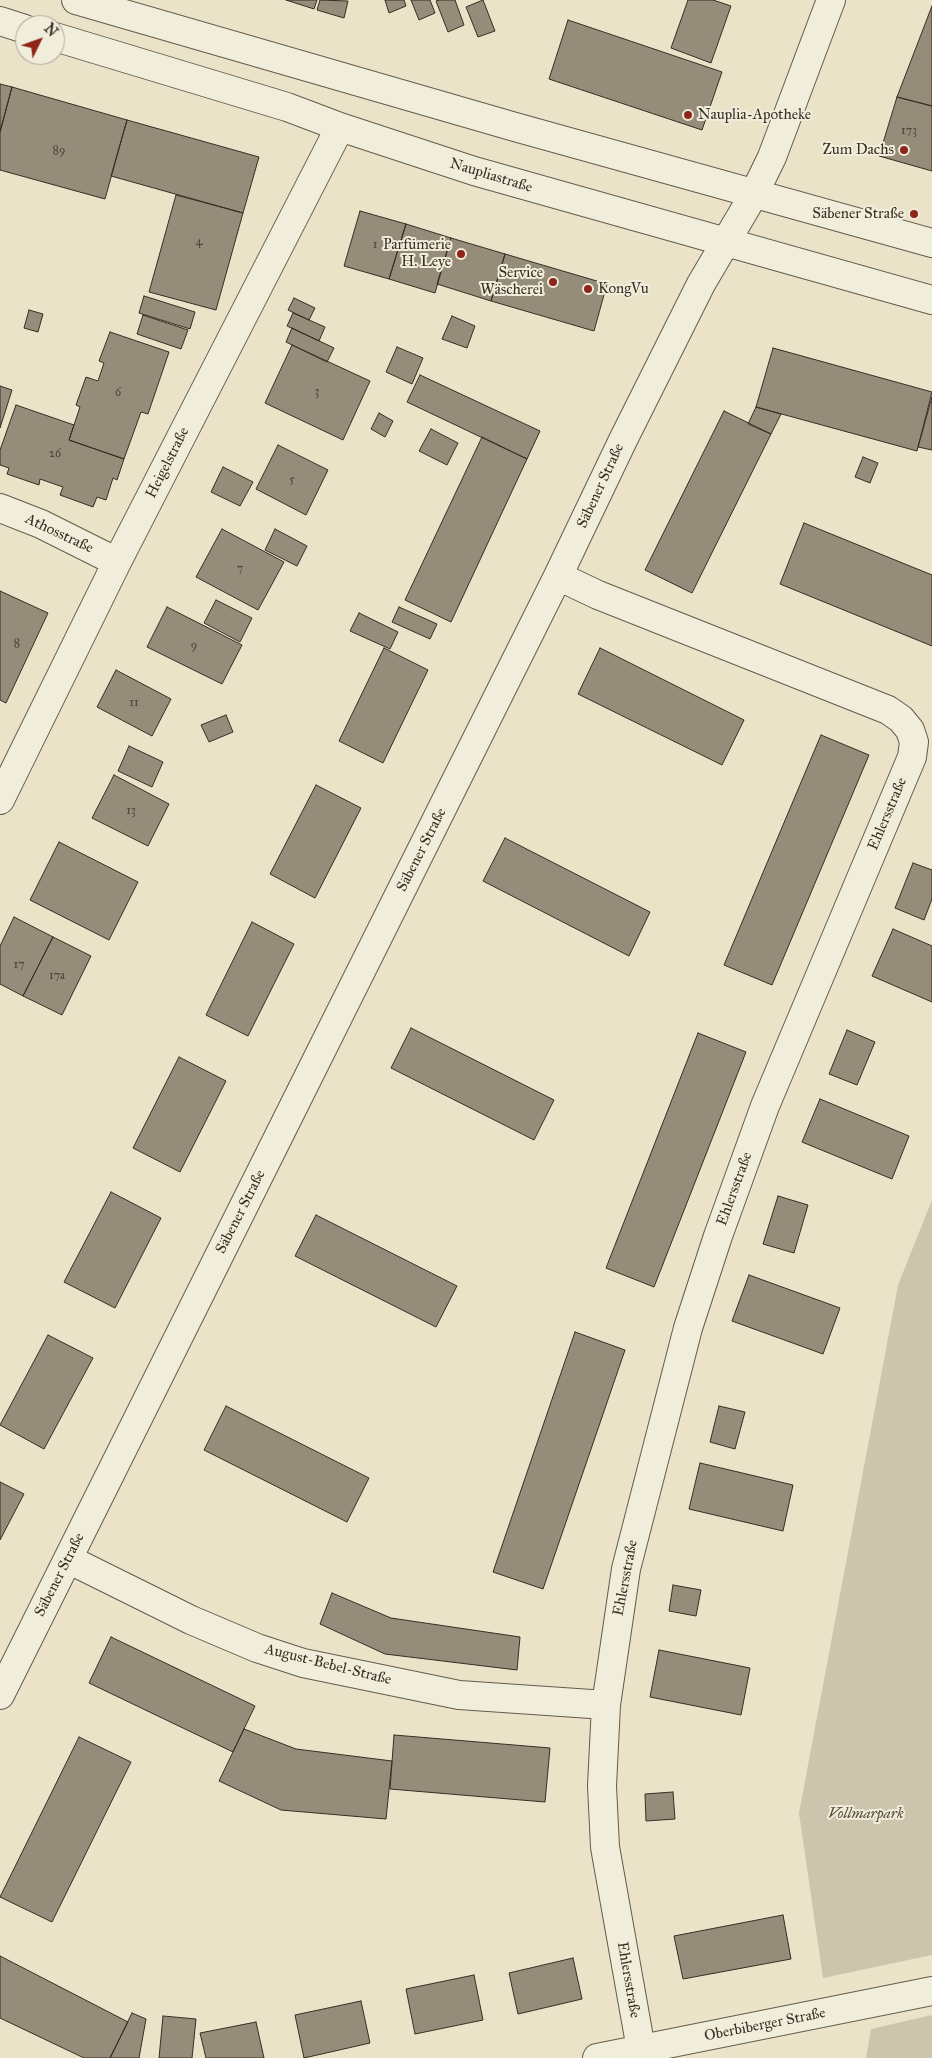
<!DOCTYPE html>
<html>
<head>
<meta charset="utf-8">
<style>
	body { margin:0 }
	#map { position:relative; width:932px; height:2058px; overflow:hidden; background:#eae3c8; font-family:"IM FELL Great Primer",serif }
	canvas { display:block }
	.north { position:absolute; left:15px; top:15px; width:50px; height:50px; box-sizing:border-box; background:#f1eddb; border:1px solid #a7a092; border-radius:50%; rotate:48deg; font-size:14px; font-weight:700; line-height:20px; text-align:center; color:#382d24 }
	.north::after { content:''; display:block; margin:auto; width:18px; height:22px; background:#8f2418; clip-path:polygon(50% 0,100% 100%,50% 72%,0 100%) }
</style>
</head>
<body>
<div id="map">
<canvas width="932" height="2058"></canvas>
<div class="north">N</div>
</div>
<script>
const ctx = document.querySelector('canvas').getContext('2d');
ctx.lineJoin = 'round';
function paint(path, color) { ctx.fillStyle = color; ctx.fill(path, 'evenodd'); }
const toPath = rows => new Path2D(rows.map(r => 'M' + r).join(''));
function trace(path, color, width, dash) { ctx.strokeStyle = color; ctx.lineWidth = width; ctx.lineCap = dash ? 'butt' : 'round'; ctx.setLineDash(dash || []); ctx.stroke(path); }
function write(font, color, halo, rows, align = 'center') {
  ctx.font = font + ' "IM FELL Great Primer",serif'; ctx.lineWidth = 4; ctx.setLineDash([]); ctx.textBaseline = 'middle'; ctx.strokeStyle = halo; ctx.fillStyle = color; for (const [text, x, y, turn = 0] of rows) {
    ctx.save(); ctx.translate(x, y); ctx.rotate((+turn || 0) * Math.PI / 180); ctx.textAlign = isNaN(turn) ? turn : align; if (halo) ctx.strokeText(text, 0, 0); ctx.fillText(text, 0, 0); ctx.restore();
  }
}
paint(toPath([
	[932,1200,932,1955,823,1978,799,1813,898,1285],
	[932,2015,932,2058,866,2058,871,2029]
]), '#ccc4ac');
const building = toPath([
	[286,0,317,0,314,9,286,0],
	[320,0,348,1,344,18,317,10,320,0],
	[385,0,404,0,406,6,389,13,385,0],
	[411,0,430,0,435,13,419,20,411,0],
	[439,0,455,0,464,25,448,32,436,1,439,0],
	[483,0,495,31,478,37,466,7,483,0],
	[688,0,713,0,731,6,711,63,671,48,688,0],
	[932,6,932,106,897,97,932,6],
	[568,20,722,72,702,130,549,79,568,20],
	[0,84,12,87,0,132,0,84],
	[12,87,127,120,105,199,0,170,0,132,12,87],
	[897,97,932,106,932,171,879,156,897,97],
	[127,120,259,157,243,213,111,176,127,120],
	[176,195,243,213,216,310,149,292,176,195],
	[360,211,406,224,389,279,344,266,360,211],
	[406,224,451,238,435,293,389,279,406,224],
	[451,238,505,254,491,301,437,284,451,238],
	[505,254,607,284,594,331,491,301,505,254],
	[144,296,195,312,190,329,139,313,144,296],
	[294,298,315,308,309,320,288,310,294,298],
	[29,310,43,314,38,332,24,328,29,310],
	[293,313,325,327,319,341,287,326,293,313],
	[143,315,188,330,181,349,137,334,143,315],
	[452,316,475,326,467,348,442,339,452,316],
	[292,328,334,348,327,362,286,342,292,328],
	[110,332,169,352,148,414,141,412,124,459,69,440,80,407,76,405,86,377,98,381,104,363,99,361,110,332],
	[292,345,370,381,343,440,265,403,292,345],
	[397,347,423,358,412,384,386,372,397,347],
	[773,348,932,392,917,451,756,407,773,348],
	[420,375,540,431,527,459,407,402,420,375],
	[0,386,12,390,0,428,0,386],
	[932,397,932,450,918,447,932,397],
	[16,405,74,425,69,440,124,459,117,480,113,478,106,500,97,497,93,507,60,495,63,487,40,479,39,485,7,474,9,468,0,465,0,450,16,405],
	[756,407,781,414,771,434,748,424,756,407],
	[724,411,771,434,692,593,645,570,724,411],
	[379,413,393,421,385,437,371,429,379,413],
	[431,429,458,443,447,465,419,451,431,429],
	[482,437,527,459,451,622,405,600,482,437],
	[278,445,328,470,306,515,256,489,278,445],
	[863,457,878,463,870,483,855,477,863,457],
	[223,467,253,482,240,506,211,492,223,467],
	[804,523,932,575,932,646,780,584,804,523],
	[222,529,284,562,258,610,196,577,222,529],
	[275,529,307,546,297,566,265,550,275,529],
	[0,591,48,613,6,703,0,700,0,591],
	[216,600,252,618,240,642,204,623,216,600],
	[167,607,242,645,222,684,147,647,167,607],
	[399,607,437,624,430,639,392,622,399,607],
	[359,613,398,632,390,649,350,631,359,613],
	[384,648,428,670,383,763,339,741,384,648],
	[600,648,744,720,722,765,578,694,600,648],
	[116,670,171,699,152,736,97,707,116,670],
	[226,715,233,732,209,742,201,725,226,715],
	[821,735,869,755,772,985,724,965,821,735],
	[129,746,163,762,152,787,118,771,129,746],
	[114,775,169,804,148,846,92,818,114,775],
	[316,785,361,808,315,898,270,874,316,785],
	[505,838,650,912,629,956,483,881,505,838],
	[59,842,138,882,109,940,30,900,59,842],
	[913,863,932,870,932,899,924,920,895,908,913,863],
	[14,917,53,937,23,996,0,984,0,946,14,917],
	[252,922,294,944,248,1036,206,1015,252,922],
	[893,929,932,946,932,1002,872,976,893,929],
	[53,937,91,956,62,1015,23,996,53,937],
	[411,1028,554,1100,534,1140,391,1068,411,1028],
	[847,1030,875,1042,857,1085,829,1074,847,1030],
	[698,1033,746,1052,654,1287,606,1268,698,1033],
	[179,1057,226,1081,180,1172,133,1148,179,1057],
	[820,1099,909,1136,892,1179,802,1142,820,1099],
	[111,1192,161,1218,115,1308,64,1282,111,1192],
	[778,1196,808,1205,794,1253,763,1244,778,1196],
	[316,1215,457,1286,436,1327,295,1256,316,1215],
	[749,1275,840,1308,823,1354,732,1321,749,1275],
	[575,1332,625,1350,543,1589,493,1572,575,1332],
	[48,1335,93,1358,44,1449,0,1425,48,1335],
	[226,1406,369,1478,347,1522,204,1450,226,1406],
	[719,1406,745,1412,735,1449,710,1442,719,1406],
	[700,1463,793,1485,783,1531,689,1509,700,1463],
	[0,1482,24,1494,0,1540,0,1482],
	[673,1585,701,1590,696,1616,669,1611,673,1585],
	[332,1593,391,1618,520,1637,517,1670,385,1654,320,1624,332,1593],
	[111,1637,255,1706,233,1752,89,1683,111,1637],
	[659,1650,750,1668,741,1715,650,1697,659,1650],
	[244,1729,296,1749,392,1761,386,1819,281,1810,219,1781,244,1729],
	[394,1735,550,1748,545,1802,390,1789,394,1735],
	[79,1737,131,1762,52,1922,0,1897,79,1737],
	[673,1792,675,1819,646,1821,645,1794,673,1792],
	[783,1915,791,1959,683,1979,674,1936,783,1915],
	[0,1956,128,2022,110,2058,84,2058,0,2018,0,1956],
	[573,1958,582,1999,518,2014,509,1973,573,1958],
	[474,1975,483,2020,415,2034,406,1989,474,1975],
	[361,2001,370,2043,304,2058,295,2015,361,2001],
	[132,2013,146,2019,139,2058,110,2058,132,2013],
	[163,2016,196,2019,192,2058,159,2058,163,2016],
	[256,2022,264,2058,206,2058,200,2033,256,2022]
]);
paint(building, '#958c79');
trace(building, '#382d24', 1);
const minor = toPath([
	[76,0,515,127,932,243],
	[0,21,25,29],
	[55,37,287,107,340,127,474,171,932,300],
	[0,508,41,524,117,562],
	[558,576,598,595,888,710,901,719,910,730,914,742,912,757,765,1106,718,1236,688,1328,626,1569,606,1705,602,1786,605,1847,641,2049],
	[0,800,117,562,340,127],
	[68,1559,191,1620,257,1648,303,1663,459,1695,606,1705],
	[0,1695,558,576,623,440,701,284,754,194,772,157,831,0],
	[597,2058,932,1991]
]);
trace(minor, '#645a4d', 30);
trace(minor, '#f1eddb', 28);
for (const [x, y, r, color] of [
	[688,115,5,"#8f2418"],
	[904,150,5,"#8f2418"],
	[914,214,5,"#8f2418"],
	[461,254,5,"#8f2418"],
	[553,282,5,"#8f2418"],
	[588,289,5,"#8f2418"]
]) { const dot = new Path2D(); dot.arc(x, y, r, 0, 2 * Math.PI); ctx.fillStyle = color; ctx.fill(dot); trace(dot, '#f1eddb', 2); }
write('12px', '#4f4539', null, [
	["173",909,131],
	["89",59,151],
	["4",199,242],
	["1",375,245],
	["3",317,392],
	["6",118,393],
	["26",55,454],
	["5",292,480],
	["7",240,569],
	["8",17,644],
	["9",194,646],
	["11",134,703],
	["13",131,811],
	["17",19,965],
	["17a",57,976]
]);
write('15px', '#382d24', '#f1eddb', [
	["Nauplia-Apotheke",698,115,"left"],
	["Zum Dachs",894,150],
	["Säbener Straße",904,214],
	["Parfümerie",451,245],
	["H. Leye",451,262],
	["Service",543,273],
	["Wäscherei",543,290],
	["KongVu",598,289,"left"]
], 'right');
write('15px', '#382d24', '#f1eddb', [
	["Naupliastraße",491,176,17],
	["Heigelstraße",168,463,-63],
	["Säbener Straße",601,486,-65],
	["Athosstraße",59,534,25],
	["Ehlersstraße",888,814,-67],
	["Säbener Straße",422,850,-63],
	["Ehlersstraße",735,1189,-70],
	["Säbener Straße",241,1212,-63],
	["Säbener Straße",60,1575,-63],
	["Ehlersstraße",626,1578,-79],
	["August-Bebel-Straße",328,1665,14],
	["Ehlersstraße",628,1980,80],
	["Oberbiberger Straße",765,2025,-11]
]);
write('italic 15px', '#564b3f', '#f1eddb', [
	["Vollmarpark",866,1814]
]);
</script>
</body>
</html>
